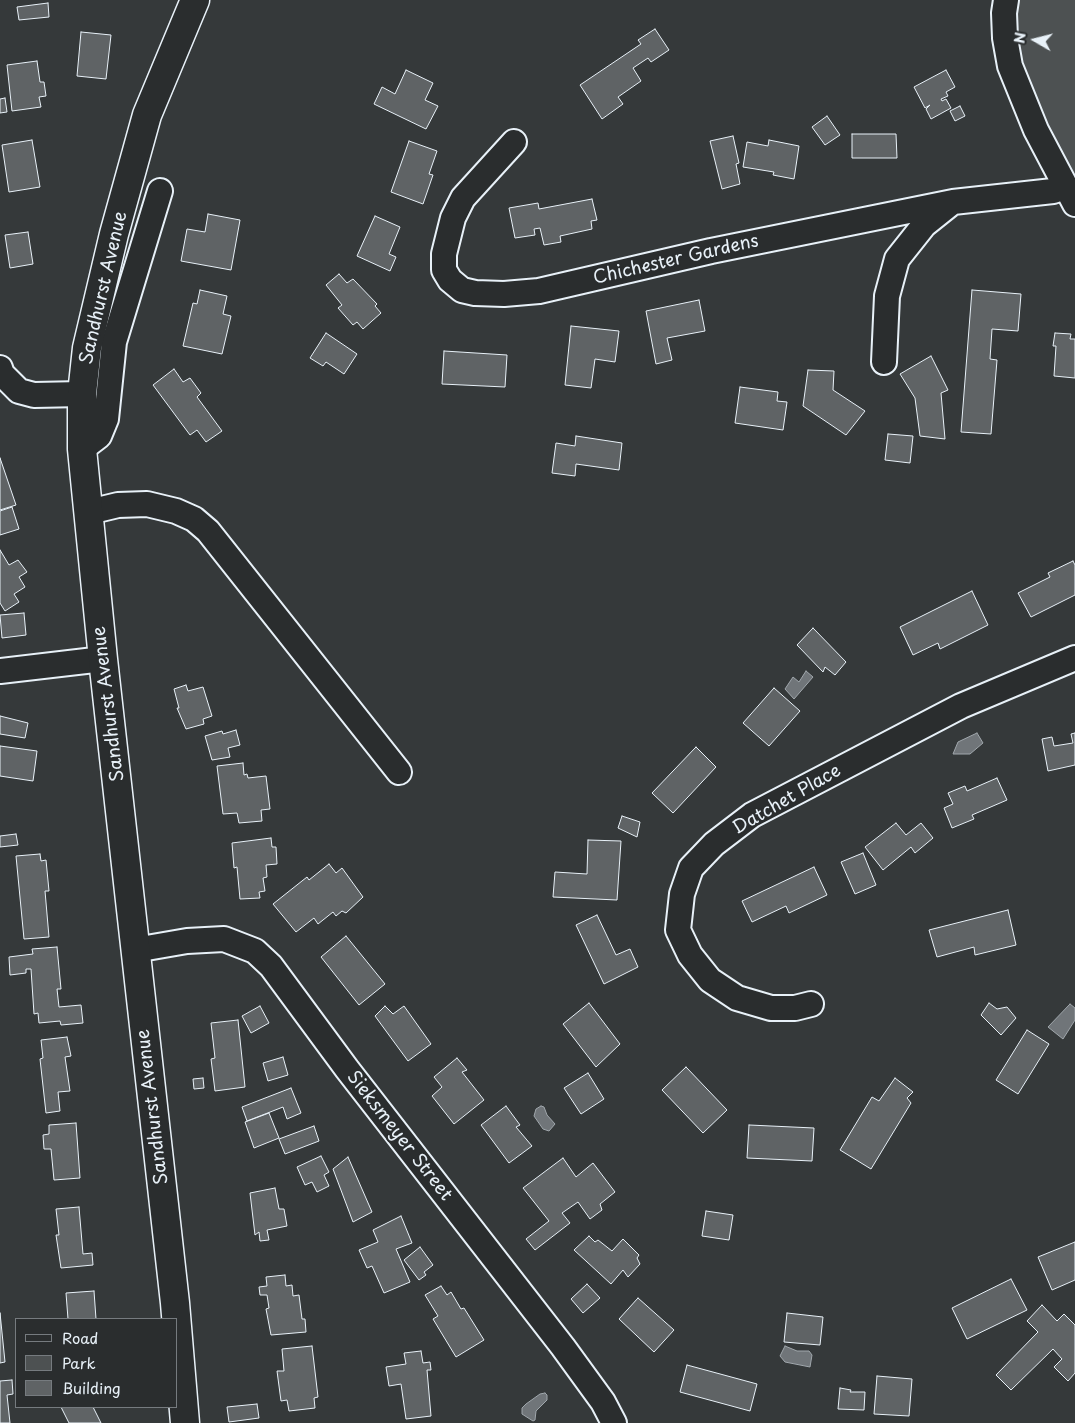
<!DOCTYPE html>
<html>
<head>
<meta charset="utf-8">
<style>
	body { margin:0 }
	#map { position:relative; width:1075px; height:1423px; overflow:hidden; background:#35393a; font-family:"Playpen Sans",sans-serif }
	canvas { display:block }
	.legend { position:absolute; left:15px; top:1318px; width:162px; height:90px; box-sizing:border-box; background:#2a2d2e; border:1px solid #767b7f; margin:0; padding:6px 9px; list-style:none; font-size:15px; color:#e8f1f8 }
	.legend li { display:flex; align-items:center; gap:10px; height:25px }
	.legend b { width:25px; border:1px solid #767b7f }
	.north { position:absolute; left:1010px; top:15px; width:50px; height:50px; -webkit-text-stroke:4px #2a2d2e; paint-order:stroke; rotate:278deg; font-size:14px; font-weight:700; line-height:20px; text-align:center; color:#e8f1f8 }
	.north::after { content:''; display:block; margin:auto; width:18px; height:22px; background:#e8f1f8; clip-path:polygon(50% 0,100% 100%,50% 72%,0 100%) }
</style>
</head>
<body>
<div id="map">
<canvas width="1075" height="1423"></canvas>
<ul class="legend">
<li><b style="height:6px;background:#2a2d2e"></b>Road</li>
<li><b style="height:14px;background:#4d5152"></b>Park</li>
<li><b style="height:14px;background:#5f6365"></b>Building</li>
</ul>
<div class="north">N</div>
</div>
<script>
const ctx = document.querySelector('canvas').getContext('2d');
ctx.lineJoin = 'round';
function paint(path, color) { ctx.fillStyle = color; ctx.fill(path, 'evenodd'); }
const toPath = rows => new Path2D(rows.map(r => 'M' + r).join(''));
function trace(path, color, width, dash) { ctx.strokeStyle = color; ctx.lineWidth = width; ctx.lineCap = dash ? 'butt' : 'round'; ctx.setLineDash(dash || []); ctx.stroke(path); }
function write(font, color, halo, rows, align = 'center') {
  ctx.font = font + ' "Playpen Sans",sans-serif'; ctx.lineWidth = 4; ctx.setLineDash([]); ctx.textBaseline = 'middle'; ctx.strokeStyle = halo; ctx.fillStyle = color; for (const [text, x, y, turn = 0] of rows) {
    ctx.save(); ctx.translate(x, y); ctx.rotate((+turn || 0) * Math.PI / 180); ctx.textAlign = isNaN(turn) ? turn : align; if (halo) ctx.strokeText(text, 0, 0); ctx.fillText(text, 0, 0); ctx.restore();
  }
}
paint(toPath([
	[1005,0,1075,0,1075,204,1037,132]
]), '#4d5152');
const water = toPath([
	[806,671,813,677,794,699,785,689,793,677,799,682,806,671],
	[977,733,983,743,970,754,953,754,958,742,977,733],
	[1070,1004,1075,1008,1075,1020,1063,1039,1048,1027,1070,1004],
	[541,1106,544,1107,547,1115,555,1124,549,1131,543,1129,534,1116,536,1109,541,1106],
	[785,1346,797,1351,809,1351,812,1355,810,1367,785,1362,780,1356,785,1346],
	[545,1393,547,1395,547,1400,536,1411,535,1420,533,1421,522,1414,522,1408,526,1404,540,1394,545,1393]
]);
paint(water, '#707579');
trace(water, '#a0a7ac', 1);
const building = toPath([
	[48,3,49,17,19,20,17,7,48,3],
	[655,29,669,50,651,62,648,58,633,68,641,81,618,97,623,104,602,119,580,85,641,44,638,40,655,29],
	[81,32,111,35,106,79,77,76,81,32],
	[37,61,40,82,44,82,46,96,39,97,41,107,12,111,7,65,37,61],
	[406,70,433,83,425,100,438,106,426,129,374,104,382,87,395,94,406,70],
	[946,70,955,87,946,92,948,96,941,99,942,101,946,99,951,108,931,119,926,109,930,105,925,108,914,87,946,70],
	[5,98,7,112,0,113,0,99,5,98],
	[960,106,965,116,955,121,950,111,960,106],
	[827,116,840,135,825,145,812,127,827,116],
	[852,134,896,134,897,158,852,158,852,134],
	[733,136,739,163,736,164,740,184,722,189,710,141,733,136],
	[32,140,40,187,9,192,2,145,32,140],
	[769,140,799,146,794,179,773,175,774,172,743,167,747,142,768,146,769,140],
	[409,141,437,151,429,174,433,175,423,204,391,192,409,141],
	[592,199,597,220,591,221,592,229,560,236,561,242,544,245,540,228,534,229,535,235,515,238,509,208,538,203,539,209,592,199],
	[208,214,240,220,231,270,181,261,187,229,205,232,208,214],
	[375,216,400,227,389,254,396,257,390,271,357,256,375,216],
	[28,232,33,264,10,268,5,235,28,232],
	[339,274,347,283,353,279,377,304,375,306,381,313,363,329,357,322,353,325,338,308,342,305,326,285,339,274],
	[200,290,227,296,223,314,231,316,222,354,183,346,193,303,197,304,200,290],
	[972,290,1021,294,1018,331,992,329,990,359,997,360,991,434,961,432,972,290],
	[699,300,705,331,667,338,672,360,656,364,646,311,699,300],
	[571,326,619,331,615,362,595,359,591,388,565,385,571,326],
	[326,333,357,354,344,374,326,362,323,366,310,358,326,333],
	[1055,333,1071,334,1070,339,1075,339,1075,378,1054,376,1056,346,1053,346,1055,333],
	[444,351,507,355,505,387,442,384,444,351],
	[931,356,948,390,941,393,945,439,920,436,915,398,900,374,931,356],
	[174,369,183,382,190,378,201,393,197,397,222,431,206,442,197,430,190,435,153,385,174,369],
	[808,370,834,371,833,390,865,411,846,435,803,406,808,370],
	[740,387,778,392,777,401,787,402,783,430,735,423,740,387],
	[888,434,913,436,910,463,885,460,888,434],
	[576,436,622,443,619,470,576,464,575,476,552,473,556,443,575,446,576,436],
	[0,458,16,505,0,510,0,458],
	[12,507,19,529,0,535,0,511,12,507],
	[0,550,9,565,18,560,27,572,19,577,25,587,14,594,19,602,5,611,0,603,0,550],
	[1073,561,1075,565,1075,595,1031,617,1018,593,1050,577,1048,573,1073,561],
	[972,591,988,625,940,649,938,643,913,655,900,627,972,591],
	[24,613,26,635,2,638,0,615,24,613],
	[813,628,846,662,835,675,825,667,823,672,797,645,813,628],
	[186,685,188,691,203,687,212,716,203,719,204,724,186,729,177,708,179,708,174,689,186,685],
	[774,688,800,711,769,746,743,723,774,688],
	[0,716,28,723,25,738,0,734,0,716],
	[236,730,240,745,228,748,230,757,212,760,205,736,222,731,223,734,236,730],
	[1075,733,1075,765,1048,771,1042,739,1052,737,1054,746,1073,743,1071,734,1075,733],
	[0,746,37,751,33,781,0,776,0,746],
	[696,747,716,767,673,813,652,793,696,747],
	[243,763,244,775,247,774,248,778,266,776,270,809,261,810,262,821,239,823,237,813,223,814,217,766,243,763],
	[997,778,1007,800,972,815,974,819,952,828,944,808,953,804,948,793,965,786,967,791,997,778],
	[622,816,640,822,637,837,618,828,622,816],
	[896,823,906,835,921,823,933,838,915,853,911,847,883,870,865,847,896,823],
	[16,834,18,845,0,847,0,836,16,834],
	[271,838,272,847,276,847,277,864,266,865,267,877,263,878,265,891,259,892,260,898,240,899,237,867,234,868,232,843,271,838],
	[588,840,621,841,617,900,553,897,555,872,587,874,588,840],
	[863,853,876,885,855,894,841,862,863,853],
	[40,854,41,861,46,860,49,891,45,891,49,937,24,939,16,856,40,854],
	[329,864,336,873,342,868,363,897,346,913,342,911,336,916,333,912,318,924,314,918,296,932,273,904,307,877,309,880,329,864],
	[814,867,827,895,789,913,786,906,752,922,742,901,814,867],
	[1008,910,1016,945,975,955,974,947,937,957,929,930,1008,910],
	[597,915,616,955,630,949,638,967,604,984,576,925,597,915],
	[346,936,385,984,359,1005,321,957,346,936],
	[57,947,61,989,57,989,59,1007,81,1005,83,1023,61,1025,60,1021,39,1023,38,1013,34,1014,31,969,26,969,26,973,10,975,9,957,33,954,32,949,57,947],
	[589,1003,620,1044,596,1067,563,1024,589,1003],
	[989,1003,997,1009,1007,1007,1016,1018,1001,1035,981,1015,989,1003],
	[260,1006,269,1023,251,1033,242,1016,260,1006],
	[385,1006,393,1014,404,1006,431,1044,408,1061,375,1016,385,1006],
	[238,1020,245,1087,215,1091,211,1059,215,1058,211,1023,238,1020],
	[1027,1030,1049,1044,1018,1094,996,1080,1027,1030],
	[67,1037,71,1056,65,1057,70,1091,58,1092,60,1111,46,1113,40,1059,43,1058,41,1040,67,1037],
	[283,1057,288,1075,268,1081,263,1063,283,1057],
	[457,1058,467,1070,462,1072,484,1100,454,1124,432,1096,442,1087,434,1077,457,1058],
	[686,1067,727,1110,703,1133,662,1090,686,1067],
	[588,1073,604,1099,581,1114,564,1088,588,1073],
	[203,1078,204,1088,194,1089,193,1079,203,1078],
	[895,1078,913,1092,907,1098,911,1103,871,1169,840,1150,872,1097,879,1101,895,1078],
	[291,1088,301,1113,287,1119,283,1107,247,1121,242,1107,291,1088],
	[506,1106,520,1125,516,1127,532,1146,509,1163,481,1125,506,1106],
	[269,1113,279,1138,254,1148,245,1122,269,1113],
	[76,1123,80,1178,54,1180,51,1149,44,1149,43,1135,49,1134,49,1125,76,1123],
	[749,1125,814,1128,812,1161,747,1158,749,1125],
	[314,1126,319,1141,285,1154,279,1139,314,1126],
	[321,1156,329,1172,324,1175,329,1186,317,1192,312,1182,305,1185,297,1167,321,1156],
	[348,1157,372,1212,353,1222,333,1169,348,1157],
	[563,1158,576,1177,593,1163,615,1192,600,1204,602,1210,590,1219,578,1202,562,1213,570,1223,535,1250,526,1239,549,1221,523,1188,563,1158],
	[275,1188,279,1209,284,1209,287,1226,267,1230,269,1240,260,1241,259,1232,255,1235,250,1193,275,1188],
	[79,1207,83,1254,92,1253,93,1265,61,1268,56,1235,59,1235,56,1209,79,1207],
	[706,1211,733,1215,729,1240,702,1236,706,1211],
	[401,1216,412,1243,396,1249,410,1282,384,1293,372,1266,367,1268,359,1250,378,1242,373,1230,401,1216],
	[589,1236,595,1242,598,1240,612,1251,623,1239,639,1255,637,1258,640,1264,628,1277,623,1270,611,1284,574,1250,589,1236],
	[1075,1242,1075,1280,1052,1290,1038,1257,1075,1242],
	[420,1247,433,1265,424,1272,426,1275,419,1280,404,1260,420,1247],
	[285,1275,286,1286,292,1285,293,1296,299,1295,302,1319,305,1319,306,1332,271,1335,266,1309,269,1308,267,1295,260,1295,259,1287,267,1286,266,1277,285,1275],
	[1011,1279,1027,1310,967,1339,952,1308,1011,1279],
	[587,1284,600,1298,583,1313,571,1299,587,1284],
	[441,1286,447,1295,451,1292,461,1309,464,1308,484,1340,456,1357,433,1319,438,1316,425,1295,441,1286],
	[94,1291,96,1319,68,1319,66,1293,94,1291],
	[638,1298,674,1330,654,1352,619,1319,638,1298],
	[1042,1305,1057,1321,1064,1314,1075,1325,1075,1373,1068,1381,1054,1367,1062,1359,1053,1349,1011,1390,996,1375,1038,1332,1027,1321,1042,1305],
	[0,1313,5,1362,0,1363,0,1313],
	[787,1313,823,1317,820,1345,784,1342,787,1313],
	[312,1346,318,1397,314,1398,315,1408,289,1411,287,1400,281,1401,277,1371,284,1371,282,1349,312,1346],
	[421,1351,423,1363,430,1362,431,1370,427,1370,431,1416,406,1419,401,1384,389,1386,386,1367,406,1364,404,1353,421,1351],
	[687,1365,757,1384,750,1411,680,1392,687,1365],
	[877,1376,912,1379,909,1416,874,1414,877,1376],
	[12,1380,13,1394,7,1395,10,1423,0,1423,0,1381,12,1380],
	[840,1388,851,1390,850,1392,865,1392,864,1410,838,1409,840,1388],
	[257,1404,259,1418,229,1422,227,1407,257,1404],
	[61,1407,93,1407,101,1423,69,1423,61,1407]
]);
paint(building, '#5f6365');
trace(building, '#e8f1f8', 1);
const street = toPath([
	[1006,0,1004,13,1005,38,1010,66,1036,130,1075,204],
	[514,142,463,198,453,218,444,254,444,270,450,280,462,290,475,293,504,294,539,291,711,251,953,202,1053,191,1065,187],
	[884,362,887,296,897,259,924,225,949,205],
	[0,368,2,374,19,391,34,395,82,394],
	[82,449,99,436,106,419,114,342,160,191],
	[89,512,118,505,147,504,176,511,194,519,208,531,399,772],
	[0,671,103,659],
	[135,950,187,941,224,939,255,951,271,966,347,1069,563,1347,603,1402,614,1423],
	[811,1004,795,1008,771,1008,737,998,710,980,690,955,678,930,682,894,691,868,714,844,752,815,961,706,1075,658]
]);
const secondary = toPath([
	[185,1423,175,1303,103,659,82,449,82,394,87,348,114,234,147,115,195,0]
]);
trace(street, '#e8f1f8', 28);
trace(secondary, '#e8f1f8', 31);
trace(street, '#2a2d2e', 24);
trace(secondary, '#2a2d2e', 28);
write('18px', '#e8f1f8', '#2a2d2e', [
	["Chichester Gardens",676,260,-13],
	["Sandhurst Avenue",104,288,-77],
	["Sandhurst Avenue",109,704,-97],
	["Datchet Place",787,800,-30],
	["Sandhurst Avenue",153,1107,-97],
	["Sieksmeyer Street",399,1136,52]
]);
</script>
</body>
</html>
